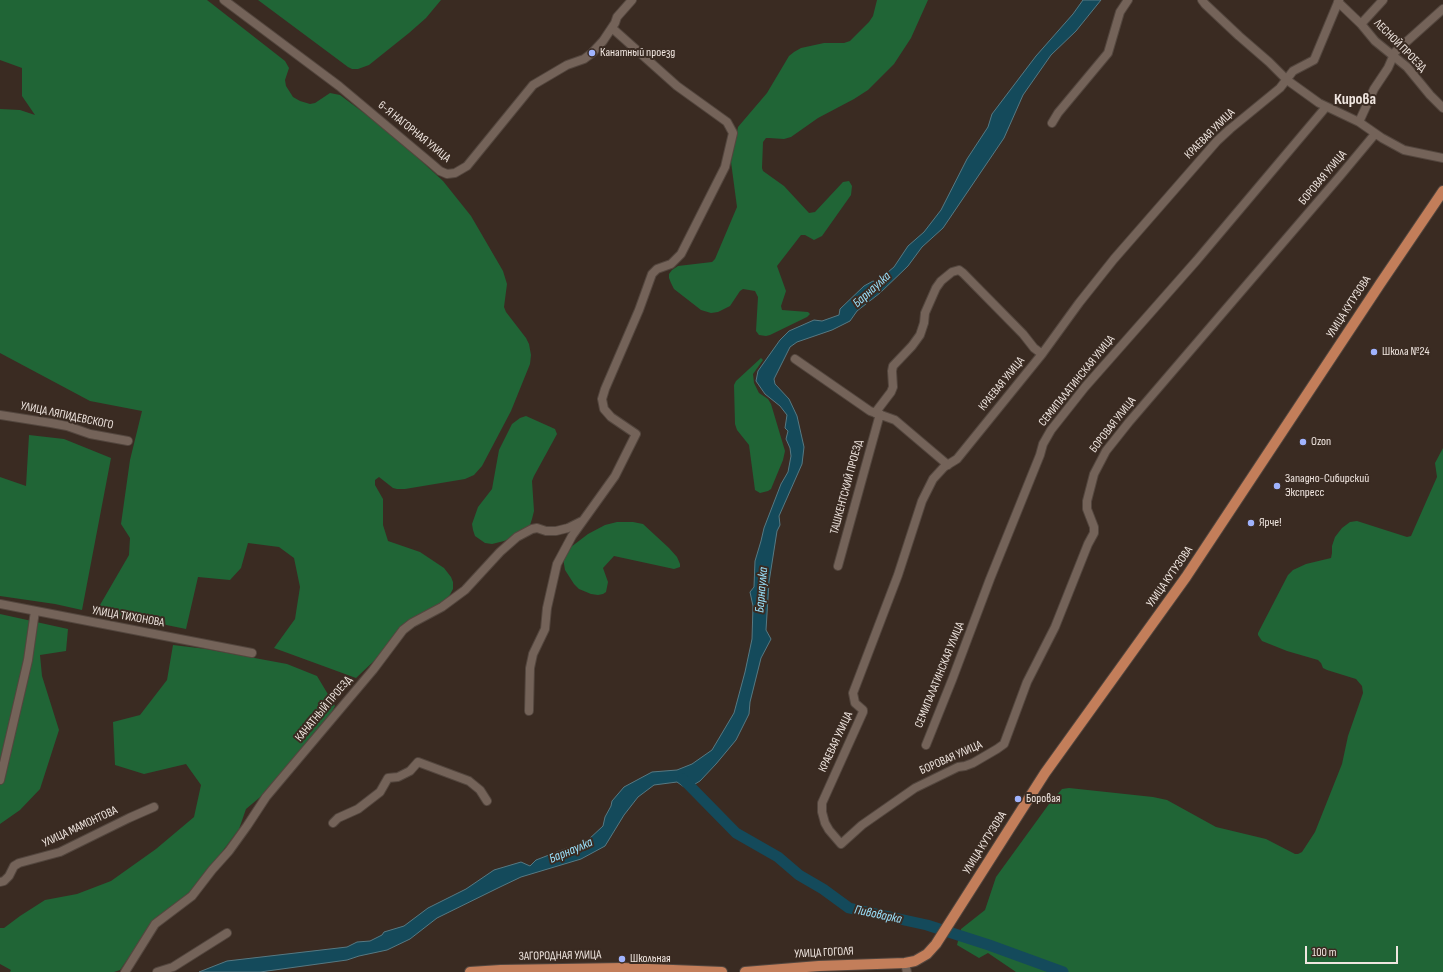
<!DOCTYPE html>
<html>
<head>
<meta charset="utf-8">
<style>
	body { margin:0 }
	#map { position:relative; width:1443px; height:972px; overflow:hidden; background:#3a2b22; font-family:"Sofia Sans Condensed",sans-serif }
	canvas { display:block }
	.scale { position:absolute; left:1305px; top:946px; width:93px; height:18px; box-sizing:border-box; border:2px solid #f0e6e0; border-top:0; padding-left:5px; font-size:12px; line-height:14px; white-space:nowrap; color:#f0e6e0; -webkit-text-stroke:3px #3a2b22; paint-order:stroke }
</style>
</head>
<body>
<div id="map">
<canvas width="1443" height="972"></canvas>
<div class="scale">100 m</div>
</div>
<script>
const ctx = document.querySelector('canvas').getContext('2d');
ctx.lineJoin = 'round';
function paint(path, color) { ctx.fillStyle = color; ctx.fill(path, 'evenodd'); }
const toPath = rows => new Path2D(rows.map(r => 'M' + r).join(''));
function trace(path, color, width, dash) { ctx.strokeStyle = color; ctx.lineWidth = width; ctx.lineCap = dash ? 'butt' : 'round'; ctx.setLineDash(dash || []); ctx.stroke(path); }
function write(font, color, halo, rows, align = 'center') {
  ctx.font = font + ' "Sofia Sans Condensed",sans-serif'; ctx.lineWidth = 4; ctx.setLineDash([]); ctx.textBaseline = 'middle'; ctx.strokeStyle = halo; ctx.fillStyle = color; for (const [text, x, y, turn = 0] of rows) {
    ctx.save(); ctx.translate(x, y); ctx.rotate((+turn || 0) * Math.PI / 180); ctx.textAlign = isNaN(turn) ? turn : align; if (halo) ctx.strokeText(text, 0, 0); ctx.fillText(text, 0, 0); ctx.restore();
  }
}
paint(toPath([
	[0,0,207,0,285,61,289,68,285,80,286,86,293,97,300,101,310,104,315,103,330,93,340,95,392,134,443,181,471,216,503,271,507,284,504,307,506,312,526,338,529,344,531,355,530,364,511,411,482,466,474,475,465,479,405,489,397,489,393,488,379,477,375,480,375,485,383,499,383,525,388,541,420,552,444,568,451,577,453,582,453,589,447,600,413,624,356,678,274,648,295,619,300,587,294,558,279,547,248,543,241,568,230,580,198,577,186,629,108,613,100,605,129,555,130,538,121,524,130,460,142,411,90,401,0,353,0,109,20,110,35,115,22,96,22,68,0,60],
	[258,0,441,0,426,18,409,33,369,65,358,69,352,69,348,67],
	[877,0,928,0,911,38,894,64,868,90,854,99,818,118,791,137,784,139,769,138,766,138,763,142,762,168,763,171,784,186,809,213,815,212,843,182,849,181,852,186,851,195,822,236,814,240,805,235,801,235,777,266,786,291,781,306,782,310,808,312,810,314,807,317,770,335,766,336,759,335,756,331,758,297,755,291,743,289,740,291,730,306,718,312,711,313,701,310,674,289,671,283,669,278,669,274,672,270,678,266,712,262,715,259,737,207,731,162,738,127,767,93,789,56,794,52,801,48,824,43,844,43,850,41,869,22,873,16],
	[761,358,763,360,753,374,754,383,759,393,768,399,771,404,785,451,783,460,771,489,768,491,760,493,755,490,749,445,737,430,735,424,734,385,736,381],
	[526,416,555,429,557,434,534,476,532,481,534,511,532,519,530,525,524,530,513,537,504,541,492,544,485,543,475,536,473,530,472,524,478,507,492,489,499,450,512,424,520,418],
	[29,435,64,439,111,458,82,610,55,604,0,596,0,477,26,486],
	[1443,448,1443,972,1016,972,988,953,979,958,957,945,961,929,985,910,996,877,1049,804,1062,789,1069,788,1153,797,1167,800,1216,827,1266,839,1295,854,1298,854,1302,852,1315,832,1342,764,1348,736,1363,693,1362,686,1356,679,1327,670,1323,668,1321,663,1318,660,1287,651,1262,641,1258,635,1258,633,1288,575,1293,570,1306,564,1331,558,1332,553,1332,546,1335,537,1342,528,1350,522,1357,521,1407,537,1411,536,1437,477,1435,463],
	[617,522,633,522,643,524,669,548,677,557,680,564,680,567,674,569,614,556,603,568,608,582,606,592,603,594,598,595,591,594,579,589,574,584,565,570,563,558,566,553,571,547,588,534,605,525],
	[0,614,68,629,66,651,40,655,42,676,59,730,40,789,20,810,0,824],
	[173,645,206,649,287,664,317,676,335,706,329,717,265,793,246,809,239,829,190,895,153,923,120,970,114,972,10,972,11,970,0,964,0,928,4,928,20,916,45,900,77,894,111,881,156,849,194,817,201,785,186,764,144,774,115,765,113,722,140,715,167,680]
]), '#206536');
const water = toPath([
	[1083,0,1101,0,1076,31,1051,55,1023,95,1004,138,943,228,922,247,908,266,880,293,857,311,850,321,832,330,797,342,790,347,774,379,775,384,789,399,797,416,804,447,802,464,779,516,780,525,777,531,769,582,766,630,771,639,761,658,750,702,749,714,736,740,716,764,700,781,687,789,677,782,654,785,638,797,624,815,605,846,581,859,521,877,500,887,437,918,410,939,387,950,359,956,347,960,260,972,199,972,227,961,347,947,357,942,370,941,382,935,384,932,404,926,428,908,466,889,494,870,521,862,530,866,536,860,588,840,603,826,605,817,611,806,612,801,624,787,652,772,677,770,692,764,712,750,734,713,745,672,752,639,753,606,750,592,754,587,755,561,761,541,764,528,781,484,788,472,791,456,790,448,786,439,788,431,785,428,787,415,780,406,765,394,756,381,758,371,780,340,789,331,814,320,822,321,839,315,840,309,864,286,873,281,876,282,894,267,908,246,924,232,941,210,967,159,988,127,992,114,1036,56,1073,14,1083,0]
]);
paint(water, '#144a5b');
trace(water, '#567983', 1);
trace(toPath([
	[683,779,736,833,778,857,799,875,823,889,849,908,927,925,989,945,1063,972]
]), '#144a5b', 11);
const minor = toPath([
	[224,0,339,86,432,164,440,171,447,174,455,173,467,166,533,85,567,65,584,59,592,53,603,41,615,23,617,17,632,0],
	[1202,0,1205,4,1239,36,1269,62,1287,80,1319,103,1359,122,1382,138,1404,150,1443,158],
	[1339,0,1314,60,1293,71,1280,88,1230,129,1217,141,1114,259,1079,303,1042,354,957,459,944,467,933,479,922,501,898,575,853,693,855,703,863,710,863,712,822,803,822,812,825,823,829,830,841,844,862,825,915,788,958,767,965,766,973,763,997,749,1004,744,1027,682,1055,627,1088,544,1094,533,1094,527,1087,509,1087,501,1094,474,1106,451,1129,422,1340,176,1375,134],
	[1338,2,1361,24,1375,41,1407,67,1430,95,1443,108],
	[1361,24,1383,0],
	[1359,122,1374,89,1388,68,1395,52,1443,9],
	[1052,123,1058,113,1108,53,1120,12,1128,0],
	[795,359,870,411,895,420,948,465],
	[875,413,891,392,893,387,892,371,893,366,912,346,920,335,924,323,925,313,936,288,941,281,952,272,959,270,963,273,1023,334,1034,348,1042,354],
	[0,415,51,423,67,426,90,434,128,441],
	[838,566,880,414],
	[0,604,252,653],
	[529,711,530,668,533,654,545,629,547,608,557,564,572,536,615,476,636,434,611,417,604,409,602,399,605,389,639,310,652,274,657,269,671,264,681,254,725,167,733,133,727,122,677,86,612,28],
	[926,745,952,680,990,579,1040,455,1043,444,1051,430,1085,387,1197,260,1326,107],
	[0,780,28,660,35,611],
	[333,823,338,818,358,809,380,792,388,778,398,777,410,771,418,762,469,781,480,790,487,801],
	[0,882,4,881,9,876,14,866,19,863,60,852,129,818,154,807],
	[905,963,907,972],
	[125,972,155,924,192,896,212,870,229,851,247,826,266,797,373,670,403,630,412,623,442,607,465,590,500,552,517,537,532,529,537,528,546,531,556,531,568,528,582,521],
	[157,972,173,967,227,933]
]);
const major = toPath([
	[470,972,501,970,623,968,722,972],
	[745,972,819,966,905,963,915,961,927,954,936,944,1045,773,1186,577,1380,284,1443,191]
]);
trace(minor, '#53463e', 10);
trace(major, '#53463e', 12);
trace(minor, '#746359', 8);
trace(major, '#c37e5a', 10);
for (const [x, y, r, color] of [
	[592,53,4,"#a0b3fd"],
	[1374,352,4,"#a0b3fd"],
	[1303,442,4,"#a0b3fd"],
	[1277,486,4,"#a0b3fd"],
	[1251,523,4,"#a0b3fd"],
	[1018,799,4,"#a0b3fd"],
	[622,959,4,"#a0b3fd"]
]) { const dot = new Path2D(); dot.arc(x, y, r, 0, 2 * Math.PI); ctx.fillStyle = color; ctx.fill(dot); trace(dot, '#3a2b22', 1.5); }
write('12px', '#f0e6e0', '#3a2b22', [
	["ЛЕСНОЙ ПРОЕЗД",1400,46,45],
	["6-Я НАГОРНАЯ УЛИЦА",414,132,39],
	["КРАЕВАЯ УЛИЦА",1210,134,-45],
	["БОРОВАЯ УЛИЦА",1323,178,-50],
	["УЛИЦА КУТУЗОВА",1349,307,-57],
	["СЕМИПАЛАТИНСКАЯ УЛИЦА",1077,381,-51],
	["КРАЕВАЯ УЛИЦА",1002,384,-51],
	["УЛИЦА ЛЯПИДЕВСКОГО",67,416,12],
	["БОРОВАЯ УЛИЦА",1113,425,-52],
	["ТАШКЕНТСКИЙ ПРОЕЗД",847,487,-75],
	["УЛИЦА КУТУЗОВА",1170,577,-55],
	["УЛИЦА ТИХОНОВА",128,617,10],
	["СЕМИПАЛАТИНСКАЯ УЛИЦА",940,675,-68],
	["КАНАТНЫЙ ПРОЕЗД",324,709,-50],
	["КРАЕВАЯ УЛИЦА",836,742,-65],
	["БОРОВАЯ УЛИЦА",951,758,-24],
	["УЛИЦА МАМОНТОВА",80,827,-25],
	["УЛИЦА КУТУЗОВА",985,843,-58],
	["УЛИЦА ГОГОЛЯ",824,953,-3],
	["ЗАГОРОДНАЯ УЛИЦА",560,956,-1]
]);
write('12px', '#f0e6e0', '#3a2b22', [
	["Канатный проезд",600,53],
	["Школа №24",1382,352],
	["Ozon",1311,442],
	["Западно-Сибирский",1285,479],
	["Экспресс",1285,493],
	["Ярче!",1259,523],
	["Боровая",1026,799],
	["Школьная",630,959]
], 'left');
write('italic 13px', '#9ae1fc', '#3a2b22', [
	["Барнаулка",872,290,-42],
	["Барнаулка",762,590,-85],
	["Барнаулка",571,851,-23],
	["Пивоварка",878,915,12]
]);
write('bold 16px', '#f0e6e0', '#3a2b22', [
	["Кирова",1355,100]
]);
</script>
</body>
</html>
